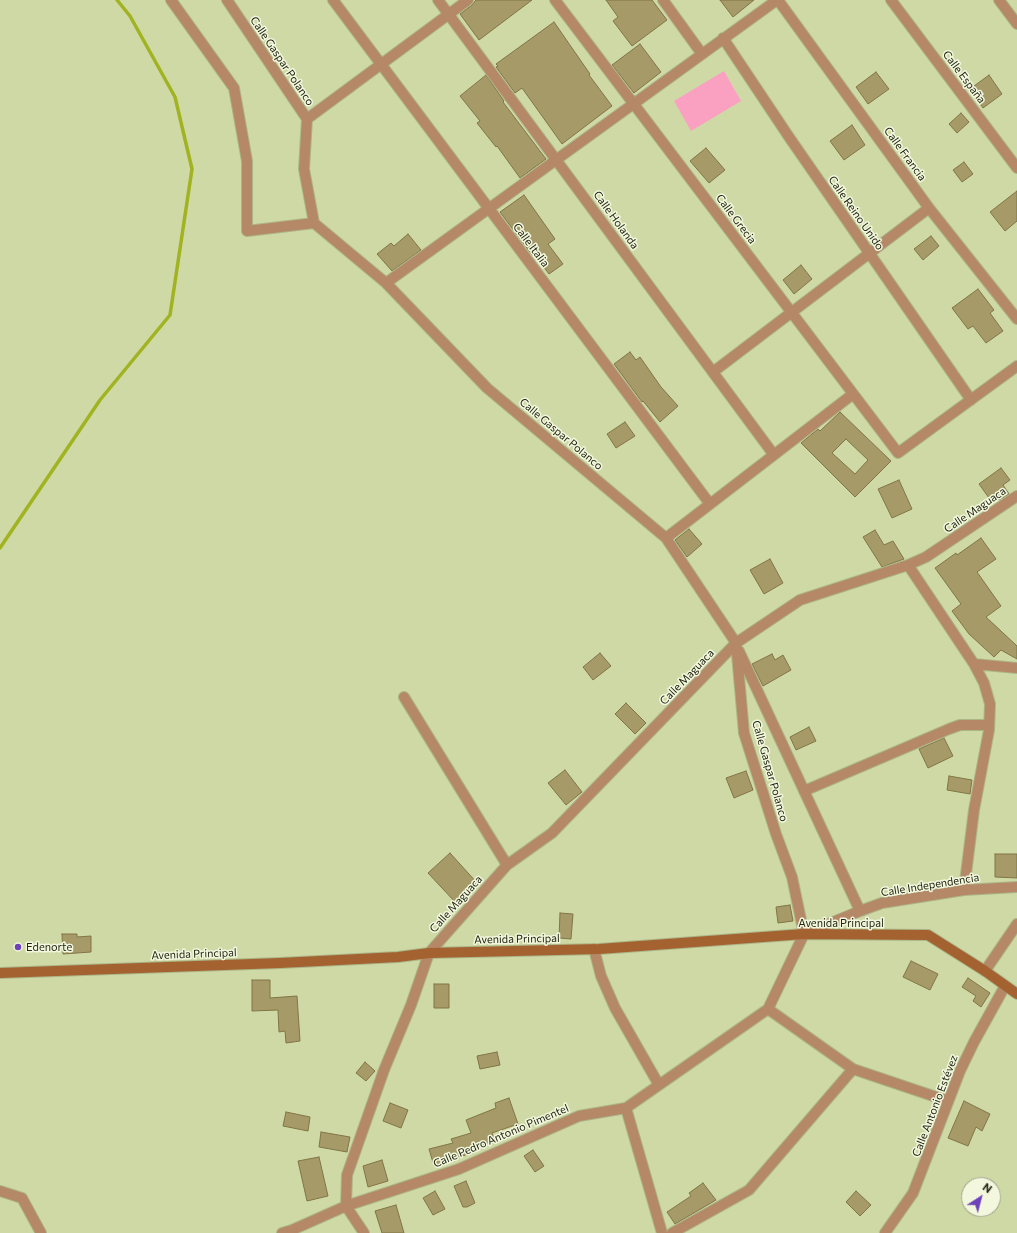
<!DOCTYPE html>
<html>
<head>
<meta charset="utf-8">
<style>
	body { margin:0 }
	#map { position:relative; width:1017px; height:1233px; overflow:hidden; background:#cfd9a6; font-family:Commissioner,sans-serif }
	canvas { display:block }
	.north { position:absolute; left:961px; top:1177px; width:40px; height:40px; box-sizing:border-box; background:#f2f7dd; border:1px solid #9fa38c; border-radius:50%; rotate:36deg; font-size:11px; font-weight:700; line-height:16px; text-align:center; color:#222512 }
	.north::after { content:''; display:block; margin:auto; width:14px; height:18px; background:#6e42ba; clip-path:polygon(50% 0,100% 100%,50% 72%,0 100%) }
</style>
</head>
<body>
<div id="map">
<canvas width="1017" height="1233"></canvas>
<div class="north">N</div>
</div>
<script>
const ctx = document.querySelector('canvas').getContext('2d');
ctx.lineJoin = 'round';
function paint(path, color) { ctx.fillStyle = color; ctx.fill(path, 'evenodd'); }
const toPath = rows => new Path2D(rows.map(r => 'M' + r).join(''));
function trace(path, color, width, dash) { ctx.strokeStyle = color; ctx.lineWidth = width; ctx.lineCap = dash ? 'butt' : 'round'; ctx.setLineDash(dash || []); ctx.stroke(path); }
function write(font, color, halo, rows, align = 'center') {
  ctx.font = font + ' Commissioner,sans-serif'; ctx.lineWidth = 3; ctx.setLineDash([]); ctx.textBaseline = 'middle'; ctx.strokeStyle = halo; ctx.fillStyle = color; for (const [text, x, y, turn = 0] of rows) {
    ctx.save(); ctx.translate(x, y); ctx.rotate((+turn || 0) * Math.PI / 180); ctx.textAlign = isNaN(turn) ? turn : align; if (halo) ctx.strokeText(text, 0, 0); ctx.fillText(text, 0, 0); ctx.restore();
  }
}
paint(toPath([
	[724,71,741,101,691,131,674,101]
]), '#faa1c2');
trace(toPath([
	[0,548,100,400,170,315,192,169,175,97,130,16,117,0]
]), '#a2b321', 3.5);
const building = toPath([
	[476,0,532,0,479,40,460,14,472,5,476,0],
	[606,0,652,0,667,20,632,46,613,21,618,17,606,0],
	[720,0,754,0,733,17,720,0],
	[554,22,590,74,589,75,612,106,562,144,522,88,515,93,496,67,498,66,496,64,554,22],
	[640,44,661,72,634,93,612,65,640,44],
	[876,72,889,89,868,104,856,87,876,72],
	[486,75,504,101,503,102,546,159,520,178,497,146,496,147,477,123,480,121,460,96,486,75],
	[989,75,1002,94,983,108,970,89,989,75],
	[961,113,969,122,957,133,949,124,961,113],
	[852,125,865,145,844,160,830,141,852,125],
	[706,148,725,170,709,183,690,161,706,148],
	[964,162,973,174,962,182,953,170,964,162],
	[1017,191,1017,221,1005,231,990,212,1017,191],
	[524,195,555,239,548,244,563,264,549,274,534,254,532,255,500,212,524,195],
	[408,234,421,250,392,271,377,254,391,243,394,246,408,234],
	[931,236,939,246,923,260,914,249,931,236],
	[801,265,812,279,794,294,783,280,801,265],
	[978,289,994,310,990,313,1003,331,986,343,973,326,968,329,952,308,978,289],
	[630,352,636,360,640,357,661,387,678,406,660,422,643,401,642,402,614,364,630,352],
	[840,412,891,461,855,497,801,443,818,429,820,431,840,412],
	[846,439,868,460,855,474,832,453,846,439],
	[625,422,635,436,616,448,607,434,625,422],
	[1001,468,1010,480,1003,485,1009,494,999,500,995,494,989,498,979,484,1001,468],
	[899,480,912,509,892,518,878,489,899,480],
	[689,529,702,544,687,557,675,540,689,529],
	[875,530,884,545,893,541,904,559,882,567,863,537,875,530],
	[981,538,996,559,977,572,1001,606,986,617,1017,646,1017,659,1001,650,994,657,969,634,952,611,961,604,935,568,956,553,957,555,981,538],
	[770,559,783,583,764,594,750,570,770,559],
	[600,653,611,666,593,680,583,667,600,653],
	[772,654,775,660,783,655,791,670,763,686,752,664,772,654],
	[626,703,646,723,635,734,615,714,626,703],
	[809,727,816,741,796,750,790,737,809,727],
	[944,738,953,756,928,768,919,749,944,738],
	[565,770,582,792,566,805,548,783,565,770],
	[746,771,753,790,734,798,726,778,746,771],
	[949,776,972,780,970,794,947,790,949,776],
	[450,853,478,884,456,903,428,873,450,853],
	[995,854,1017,854,1017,878,995,877,995,854],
	[790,905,793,921,778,923,776,907,790,905],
	[560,913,573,914,571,939,559,938,560,913],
	[62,934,77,934,77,937,91,936,91,952,63,954,62,934],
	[911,961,938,974,930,990,903,977,911,961],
	[968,978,990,993,981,1007,973,1001,976,996,962,987,968,978],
	[252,980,270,980,270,998,297,996,300,1041,286,1043,285,1031,279,1032,278,1010,252,1011,252,980],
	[434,984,449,984,449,1008,434,1008,434,984],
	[497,1052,500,1065,480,1069,477,1056,497,1052],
	[365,1062,375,1071,366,1081,356,1073,365,1062],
	[509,1098,518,1124,492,1133,495,1140,473,1149,474,1152,451,1160,451,1162,434,1166,429,1149,453,1143,451,1139,471,1133,466,1120,496,1108,495,1103,509,1098],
	[964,1101,990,1114,982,1131,976,1127,968,1146,948,1138,964,1101],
	[390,1103,408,1110,401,1128,383,1121,390,1103],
	[286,1112,310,1117,308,1131,283,1126,286,1112],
	[321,1132,350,1137,347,1152,319,1147,321,1132],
	[533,1150,544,1166,535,1172,524,1156,533,1150],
	[319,1157,328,1196,307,1201,298,1161,319,1157],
	[382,1160,388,1181,368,1187,363,1166,382,1160],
	[466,1181,475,1203,467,1207,463,1207,454,1186,466,1181],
	[703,1183,716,1200,675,1224,667,1212,691,1196,689,1193,703,1183],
	[435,1191,445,1209,433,1215,423,1198,435,1191],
	[856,1191,871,1205,860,1216,846,1202,856,1191],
	[396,1205,404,1233,382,1233,375,1211,396,1205]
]);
paint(building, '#a69a68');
trace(building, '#817545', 1);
const minor = toPath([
	[171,0,234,88,247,161,247,231,314,223],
	[227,0,307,119,304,169,314,223,386,283,487,388,666,538,736,643,744,733,776,834,792,877,804,934],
	[333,0,710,504],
	[438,0,774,455],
	[555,0,898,453,1017,366],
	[663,0,702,54],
	[778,0,929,208,1017,319],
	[891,0,1017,168],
	[999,0,1017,24],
	[723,38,789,137,971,400],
	[307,119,468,0],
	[386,283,777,0],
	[713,372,929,208],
	[666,538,853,394],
	[908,565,974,664,984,683,990,704,989,730,974,810,964,890],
	[739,651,860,911],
	[974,664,1017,668],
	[404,697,507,865],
	[804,791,949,729,960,725,989,725],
	[804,934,860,911,882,903,964,890,1017,887],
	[594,949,601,976,615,1008,659,1085],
	[985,971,1017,924],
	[768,1009,853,1069,948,1101],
	[626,1108,662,1233],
	[0,1191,22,1198,41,1233],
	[282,1233,292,1230,346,1206,459,1169,579,1116,626,1108,768,1009,804,934],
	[364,1233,346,1206,347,1175,384,1070,411,1005,429,953,507,865,552,833,736,643,800,600,908,565,926,557,1017,496],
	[672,1233,749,1190,853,1069]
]);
const tertiary = toPath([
	[885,1233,913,1193,960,1071,974,1042,1005,986]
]);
const secondary = toPath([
	[0,973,280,963,398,957,429,953,599,949,804,934,928,935,985,971,1017,994]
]);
trace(minor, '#acb588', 12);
trace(tertiary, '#acb588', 12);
trace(secondary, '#acb588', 12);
trace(minor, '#b58868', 10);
trace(tertiary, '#b58868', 10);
trace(secondary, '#a3622f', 10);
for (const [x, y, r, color] of [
	[18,947,4,"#6e42ba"]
]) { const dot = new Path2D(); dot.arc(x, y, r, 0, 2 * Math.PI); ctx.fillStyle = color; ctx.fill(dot); trace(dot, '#f2f7dd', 1.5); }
write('11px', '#222512', '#f2f7dd', [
	["Calle Gaspar Polanco",282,61,56],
	["Calle España",964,77,53],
	["Calle Francia",905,154,54],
	["Calle Reino Unido",856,213,55],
	["Calle Grecia",736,219,53],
	["Calle Holanda",616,220,54],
	["Calle Italia",531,245,53],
	["Calle Gaspar Polanco",561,434,40],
	["Calle Maguaca",975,510,-34],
	["Calle Maguaca",687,677,-46],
	["Calle Gaspar Polanco",770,771,74],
	["Calle Independencia",930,885,-9],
	["Calle Maguaca",456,904,-48],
	["Avenida Principal",841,923],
	["Avenida Principal",517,939,-1],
	["Avenida Principal",194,954,-2],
	["Calle Antonio Estévez",935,1106,-69],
	["Calle Pedro Antonio Pimentel",501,1136,-23]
]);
write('11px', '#222512', '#f2f7dd', [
	["Edenorte",26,947]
], 'left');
</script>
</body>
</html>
